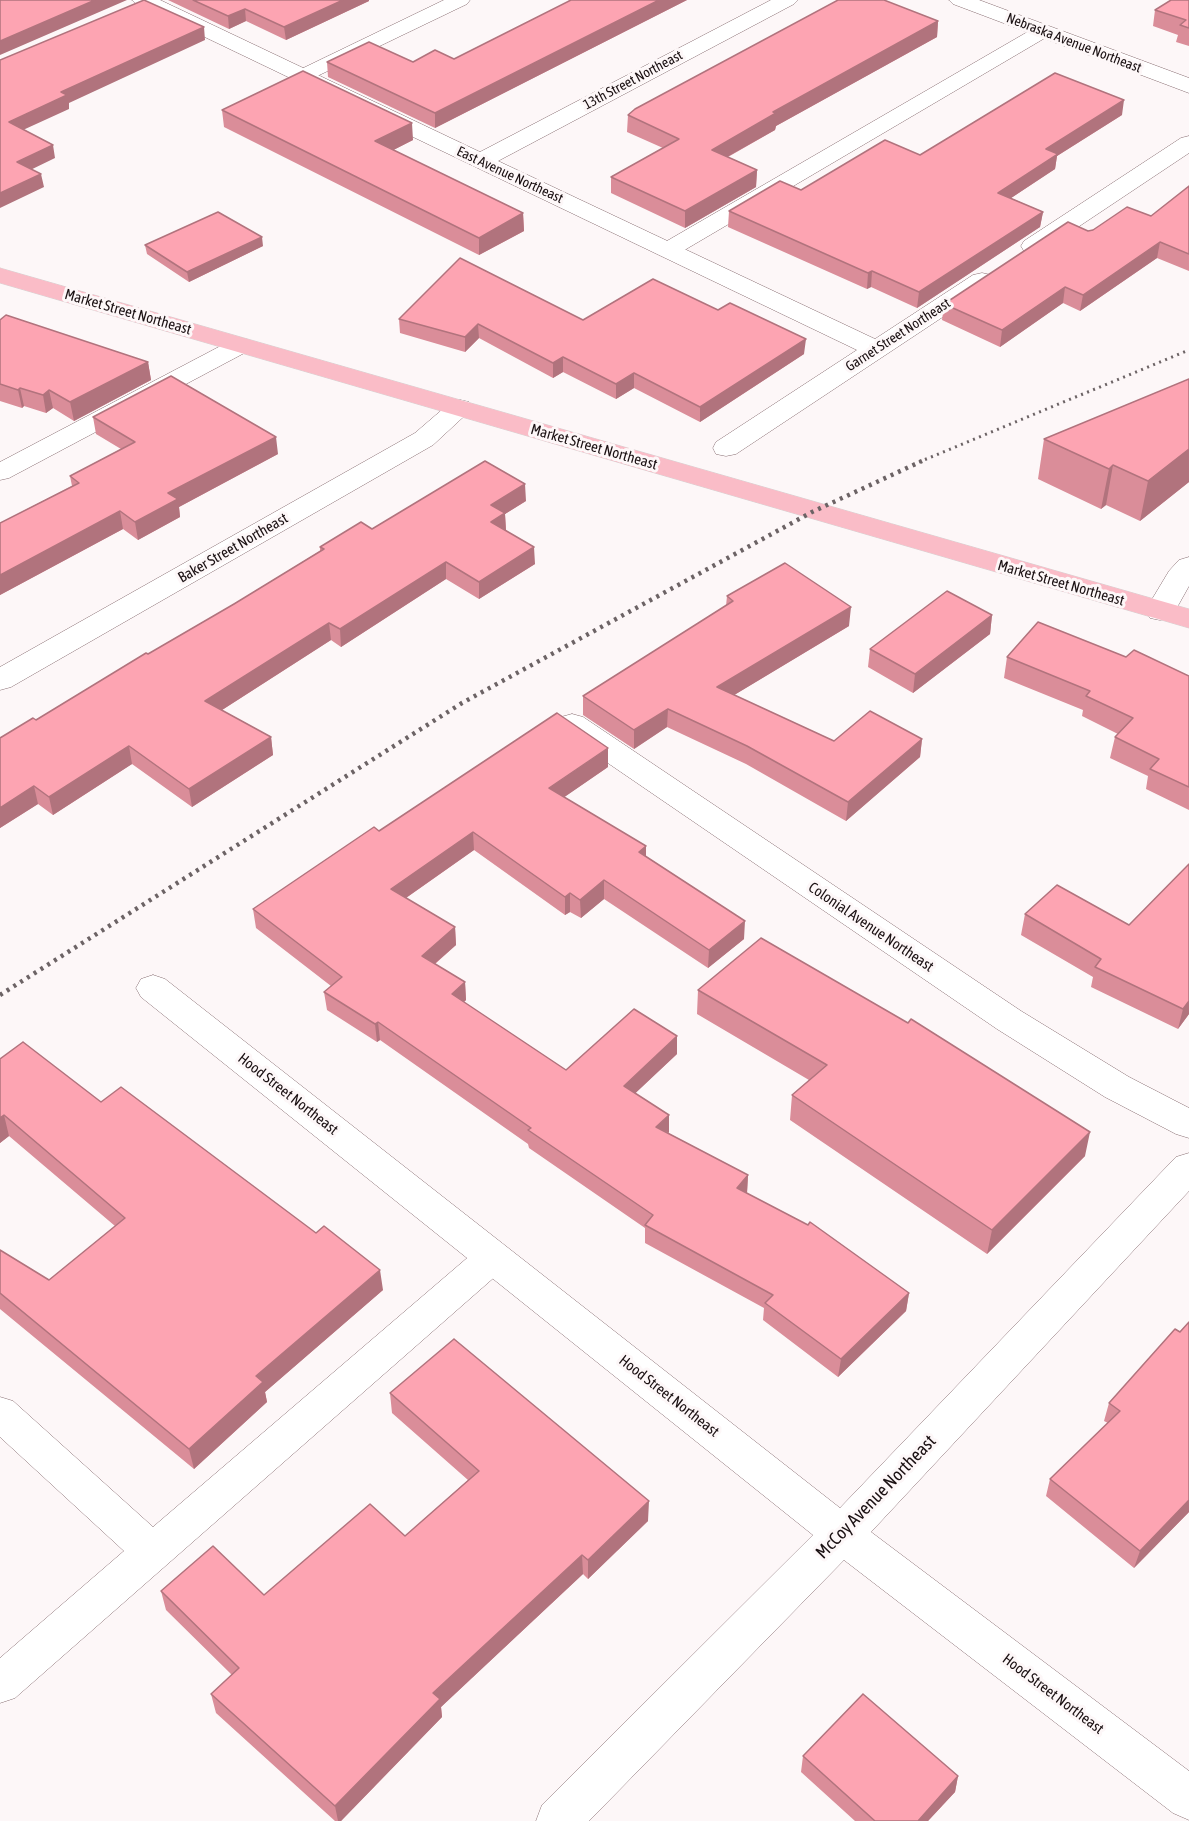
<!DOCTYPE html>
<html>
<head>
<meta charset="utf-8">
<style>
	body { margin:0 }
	canvas { display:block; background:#fdf7f8 }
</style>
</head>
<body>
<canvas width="1189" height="1821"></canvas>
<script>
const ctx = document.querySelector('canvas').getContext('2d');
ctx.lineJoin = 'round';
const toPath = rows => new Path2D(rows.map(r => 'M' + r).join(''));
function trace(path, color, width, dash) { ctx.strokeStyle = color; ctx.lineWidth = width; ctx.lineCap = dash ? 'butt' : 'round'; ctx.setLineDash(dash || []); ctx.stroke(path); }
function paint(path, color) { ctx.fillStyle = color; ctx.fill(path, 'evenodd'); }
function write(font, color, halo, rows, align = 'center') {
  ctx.font = font + ' "Asap Condensed",sans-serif'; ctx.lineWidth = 6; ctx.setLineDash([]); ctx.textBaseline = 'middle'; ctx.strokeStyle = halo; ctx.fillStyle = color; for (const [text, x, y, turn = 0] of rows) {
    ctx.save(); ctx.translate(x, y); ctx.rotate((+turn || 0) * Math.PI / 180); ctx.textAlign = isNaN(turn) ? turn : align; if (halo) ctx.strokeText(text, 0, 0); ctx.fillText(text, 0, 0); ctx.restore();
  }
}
const service = toPath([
	[444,0,470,0,467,4,309,80,302,82,295,80,291,76,295,72,444,0],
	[1043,25,1050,27,1053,31,1050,35,676,255,668,257,660,255,656,250,660,245,1036,27,1043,25],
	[241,338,250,340,253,345,250,350,9,478,0,480,0,462,232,340,241,338],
	[493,1242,506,1247,511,1257,506,1267,15,1698,0,1703,0,1658,124,1551,0,1437,0,1397,13,1401,153,1527,480,1247,493,1242]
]);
const minor = toPath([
	[132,0,160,0,480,152,771,0,798,0,794,4,498,161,875,339,973,275,982,273,991,275,994,280,991,285,736,454,726,456,716,454,713,448,716,442,857,350,136,4,132,0],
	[949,0,979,0,1189,78,1189,93,953,4,949,0],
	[1189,136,1189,153,1042,251,1033,253,1024,251,1021,246,1024,241,1181,138,1189,136],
	[460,400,469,402,473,408,433,445,11,687,0,690,0,667,415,433,451,402,460,400],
	[1189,557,1189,586,1175,611,1170,618,1160,620,1150,618,1145,611,1169,571,1179,560,1189,557],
	[572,714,583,717,1021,1011,1129,1077,1189,1108,1189,1138,1176,1134,1105,1097,997,1029,561,731,557,724,561,717,572,714],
	[153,975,165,979,840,1508,1176,1157,1189,1153,1189,1191,871,1532,1189,1771,1189,1820,1173,1813,844,1560,589,1821,536,1821,542,1805,813,1535,141,997,136,988,141,979,153,975]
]);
const primary = toPath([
	[0,268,1189,609,1189,628,0,283,0,268]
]);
trace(service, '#886e72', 1);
trace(minor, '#886e72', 1);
trace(primary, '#d6d4d4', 1);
paint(service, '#fff');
paint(minor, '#fff');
paint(primary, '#fabcc7');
trace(toPath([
	[919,462,1189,350]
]), '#6c6365', 3, [2, 4.5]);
trace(toPath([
	[0,995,462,703,812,512,922,461]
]), '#6c6365', 4.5, [3, 5]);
paint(toPath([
	[168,0,369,0,369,1,286,40,246,21,229,29],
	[568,0,687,0,435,128,328,77,327,62,413,62,454,59,570,1],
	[1189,0,1189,46,1176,42,1178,35,1153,26,1155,10],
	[938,21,937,37,776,126,775,130,728,157,757,170,756,187,685,228,611,193,611,177,663,148,627,132,628,115],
	[222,110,413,140,393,150,523,213,524,231,479,255,224,127],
	[1122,115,1057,156,1055,169,1011,198,1043,212,1040,227,917,308,871,287,867,289,728,227,729,211,801,190],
	[1189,186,1189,271,1157,258,1080,311,1063,303,1000,347,942,320,944,304,1088,231,1151,216],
	[145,245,263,246,189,282,147,254],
	[399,319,583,320,804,354,700,422,634,388,616,399,563,372,553,378,479,338,465,352,400,333],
	[0,320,148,362,151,380,74,421,53,408,46,413,24,406,22,408,0,401],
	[1189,379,1189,482,1140,521,1106,505,1101,509,1038,479,1044,439],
	[93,417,278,454,179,507,180,517,138,540,123,529,0,595,0,523,72,486,70,476,121,449,96,434],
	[526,501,505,514,506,530,535,564,479,599,446,579,341,647,331,640,222,710,271,737,273,755,192,807,132,764,53,815,38,804,0,828,0,738,36,720,234,604,320,551,320,547,372,529],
	[727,596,849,626,734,695,834,741,922,739,920,757,846,821,746,764,667,727,634,749,583,715,583,696,726,606],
	[992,615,990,634,913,693,868,667,870,649],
	[1007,657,1126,657,1189,676,1189,810,1146,789,1148,776,1110,758,1115,737,1118,734,1082,716,1083,710,1004,678],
	[608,767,564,797,646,846,646,856,744,939,708,968,604,899,581,918,570,912,565,915,474,850,406,898,455,927,456,945,435,964,465,982,466,1000,464,1002,566,1070,677,1054,635,1093,668,1133,748,1175,747,1193,909,1293,906,1311,838,1377,763,1320,764,1308,645,1243,645,1228,529,1148,528,1144,380,1040,377,1042,327,1010,324,992,331,986,256,928,253,909,379,831],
	[1189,864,1189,1014,1178,1029,1091,987,1093,977,1021,935,1025,914,1129,925],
	[698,990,1085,1156,987,1254,790,1120,792,1095,809,1080,697,1014],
	[0,1059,101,1102,383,1290,265,1392,267,1402,194,1469,0,1309,0,1250,49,1280,115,1226,9,1136,0,1143],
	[1189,1322,1189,1512,1134,1568,1046,1496,1050,1479,1108,1423,1104,1421,1109,1403],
	[390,1393,648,1521,588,1579,583,1574,441,1707,442,1717,341,1821,335,1821,216,1713,211,1694,232,1675,166,1610,161,1591,264,1595,405,1536,468,1480,392,1413],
	[803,1756,958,1776,955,1792,928,1821,855,1821,801,1772]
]), '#da8d99');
paint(toPath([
	[95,0,127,0,0,55,0,41],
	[343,0,369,0,369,1,286,40,284,27],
	[659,0,687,0,435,128,435,113],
	[245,9,246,21,229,29,228,16],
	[938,21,937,37,776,126,775,130,711,166,712,150,773,112],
	[204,27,205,40,69,103,69,109,12,135,9,122,61,92],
	[1124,100,1122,115,1057,156,1055,169,996,208,998,193,1046,149],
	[412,123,413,140,376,159,375,141],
	[53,145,55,158,20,175,17,162],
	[757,170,756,187,685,228,685,211],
	[41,174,44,187,0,208,0,193],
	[1043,212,1040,227,917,308,919,292],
	[523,213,524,231,479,255,479,238],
	[262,237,263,246,189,282,187,272],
	[1160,242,1157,258,1080,311,1083,295],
	[872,271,871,287,867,289,868,273],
	[1065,287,1063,303,1000,347,1002,330],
	[478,324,479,338,465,352,465,337],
	[806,339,804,354,700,422,700,407],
	[563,357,563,372,553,378,553,363],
	[148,362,151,380,74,421,70,402],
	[634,373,634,388,616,399,616,384],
	[20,388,24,406,22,408,18,390],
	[49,390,53,408,46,413,43,395],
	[276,437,278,454,179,507,180,517,138,540,135,522,168,493],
	[1189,449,1189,482,1140,521,1148,481],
	[1113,465,1106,505,1101,509,1109,469],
	[525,484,526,501,505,514,506,531,492,539,491,505],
	[120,511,123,529,0,595,0,575],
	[534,547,535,564,479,599,479,582],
	[446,562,446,579,341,647,340,629],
	[851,607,849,626,716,706,717,687],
	[992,615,990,634,913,693,915,674],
	[329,623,331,640,208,719,205,701],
	[668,709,667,727,634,749,634,730],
	[271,737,273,755,192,807,189,789],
	[922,739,920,757,846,821,848,802],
	[129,746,132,764,53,815,49,797],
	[608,748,608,767,550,807,549,788],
	[34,786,38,804,0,828,0,808],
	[473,832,474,850,393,907,391,889],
	[646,846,646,864,639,852],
	[604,880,604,899,581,918,580,900],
	[570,893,570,912,565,915,565,897],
	[745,921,744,939,708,968,709,950],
	[455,927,456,945,423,974,422,956],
	[465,982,466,1000,453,1012,452,994],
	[1189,1001,1189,1014,1178,1029,1183,1009],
	[378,1022,380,1040,377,1042,375,1024],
	[677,1036,677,1054,624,1104,624,1086],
	[4,1115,9,1136,0,1143,0,1118],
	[669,1115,669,1133,656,1127],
	[1090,1132,1085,1156,987,1254,992,1230],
	[748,1175,747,1193,737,1188],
	[380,1270,383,1290,265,1392,267,1402,194,1469,189,1449,256,1376],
	[909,1293,906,1311,838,1377,841,1359],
	[1189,1500,1189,1512,1134,1568,1140,1551],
	[649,1501,648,1521,588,1579,588,1560],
	[582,1555,583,1574,441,1707,442,1717,341,1821,338,1821,335,1806,433,1693],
	[958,1776,955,1792,928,1821,918,1821]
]), '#b1737d');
const building = toPath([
	[0,0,95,0,0,41,0,0],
	[144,0,204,27,61,92,67,95,9,122,53,145,17,162,41,174,0,193,0,60,144,0],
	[193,0,343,0,284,27,245,9,228,16,193,0],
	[571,0,659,0,435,113,327,62,369,42,413,62,435,50,454,59,571,0],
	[838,0,884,0,938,21,773,112,776,113,712,150,757,170,685,211,611,177,679,139,628,115,635,109,838,0],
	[1171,0,1189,0,1189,28,1180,25,1186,20,1155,10,1171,0],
	[303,71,412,123,375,141,523,213,479,238,222,110,303,71],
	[1055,73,1124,100,1046,149,1058,154,998,193,1043,212,919,292,872,271,868,273,729,211,780,181,801,190,885,140,920,155,1055,73],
	[1189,186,1189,254,1160,242,1083,295,1065,287,1002,330,944,304,1068,222,1088,231,1093,230,1127,207,1151,216,1189,186],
	[218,212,262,237,187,272,145,245,218,212],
	[460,258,583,320,653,279,718,310,730,303,806,339,700,407,634,373,616,384,563,357,553,363,478,324,465,337,399,319,460,258],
	[6,315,148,362,70,402,49,390,43,395,20,388,18,390,0,384,0,320,6,315],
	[171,376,276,437,168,493,178,499,135,522,120,511,0,575,0,523,79,483,70,476,135,442,93,417,171,376],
	[1189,379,1189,449,1148,481,1113,465,1109,469,1044,439,1189,379],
	[485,461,525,484,491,505,505,513,491,522,534,547,479,582,446,562,340,629,329,623,205,701,271,737,189,789,129,746,49,797,34,786,0,808,0,738,33,718,36,720,146,653,148,654,234,604,324,549,320,547,361,522,372,529,485,461],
	[785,563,851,607,717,687,834,741,870,711,922,739,848,802,747,746,668,709,634,730,583,696,733,601,727,596,785,563],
	[947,591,992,615,915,674,870,649,947,591],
	[1038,622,1126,657,1134,650,1189,676,1189,787,1150,769,1159,759,1115,737,1133,718,1086,696,1090,691,1007,657,1038,622],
	[557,713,608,748,549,788,646,846,639,852,745,921,709,950,604,880,580,900,570,893,565,897,473,832,391,889,455,927,422,956,465,982,452,994,566,1070,634,1009,677,1036,624,1086,669,1115,656,1127,748,1175,737,1188,808,1225,810,1222,909,1293,841,1359,765,1303,773,1295,645,1225,653,1215,528,1130,531,1128,378,1022,375,1024,324,992,342,977,253,909,374,827,379,831,557,713],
	[1189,864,1189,1001,1183,1009,1095,967,1101,959,1025,914,1057,885,1129,925,1189,864],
	[761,938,908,1023,911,1019,1090,1132,992,1230,792,1095,827,1065,698,990,761,938],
	[23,1042,101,1102,121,1087,316,1233,324,1226,380,1270,256,1376,263,1382,189,1449,0,1293,0,1250,49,1280,125,1218,4,1115,0,1118,0,1059,23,1042],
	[1189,1322,1189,1500,1140,1551,1050,1479,1120,1411,1109,1403,1175,1329,1180,1332,1189,1322],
	[454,1339,649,1501,588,1560,582,1555,433,1693,440,1699,335,1806,211,1694,239,1668,161,1591,213,1546,264,1595,370,1504,405,1536,479,1471,390,1393,454,1339],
	[863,1694,958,1776,918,1821,875,1821,803,1756,863,1694]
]);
paint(building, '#fda4b2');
trace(building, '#b1737d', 1.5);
write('14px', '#1a1012', '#fdf7f8', [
	["Nebraska Avenue Northeast",1074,43,21],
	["13th Street Northeast",633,80,-28],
	["East Avenue Northeast",510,175,25],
	["Garnet Street Northeast",898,335,-33]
]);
write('15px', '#1a1012', '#fdf7f8', [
	["Market Street Northeast",128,312,16],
	["Market Street Northeast",594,447,16],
	["Baker Street Northeast",233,548,-30],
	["Market Street Northeast",1061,583,16],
	["Colonial Avenue Northeast",871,927,34],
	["Hood Street Northeast",288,1094,38],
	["Hood Street Northeast",669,1396,38],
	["Hood Street Northeast",1053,1694,37]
]);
write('18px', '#1a1012', '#fdf7f8', [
	["McCoy Avenue Northeast",876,1497,-46]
]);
</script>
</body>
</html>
